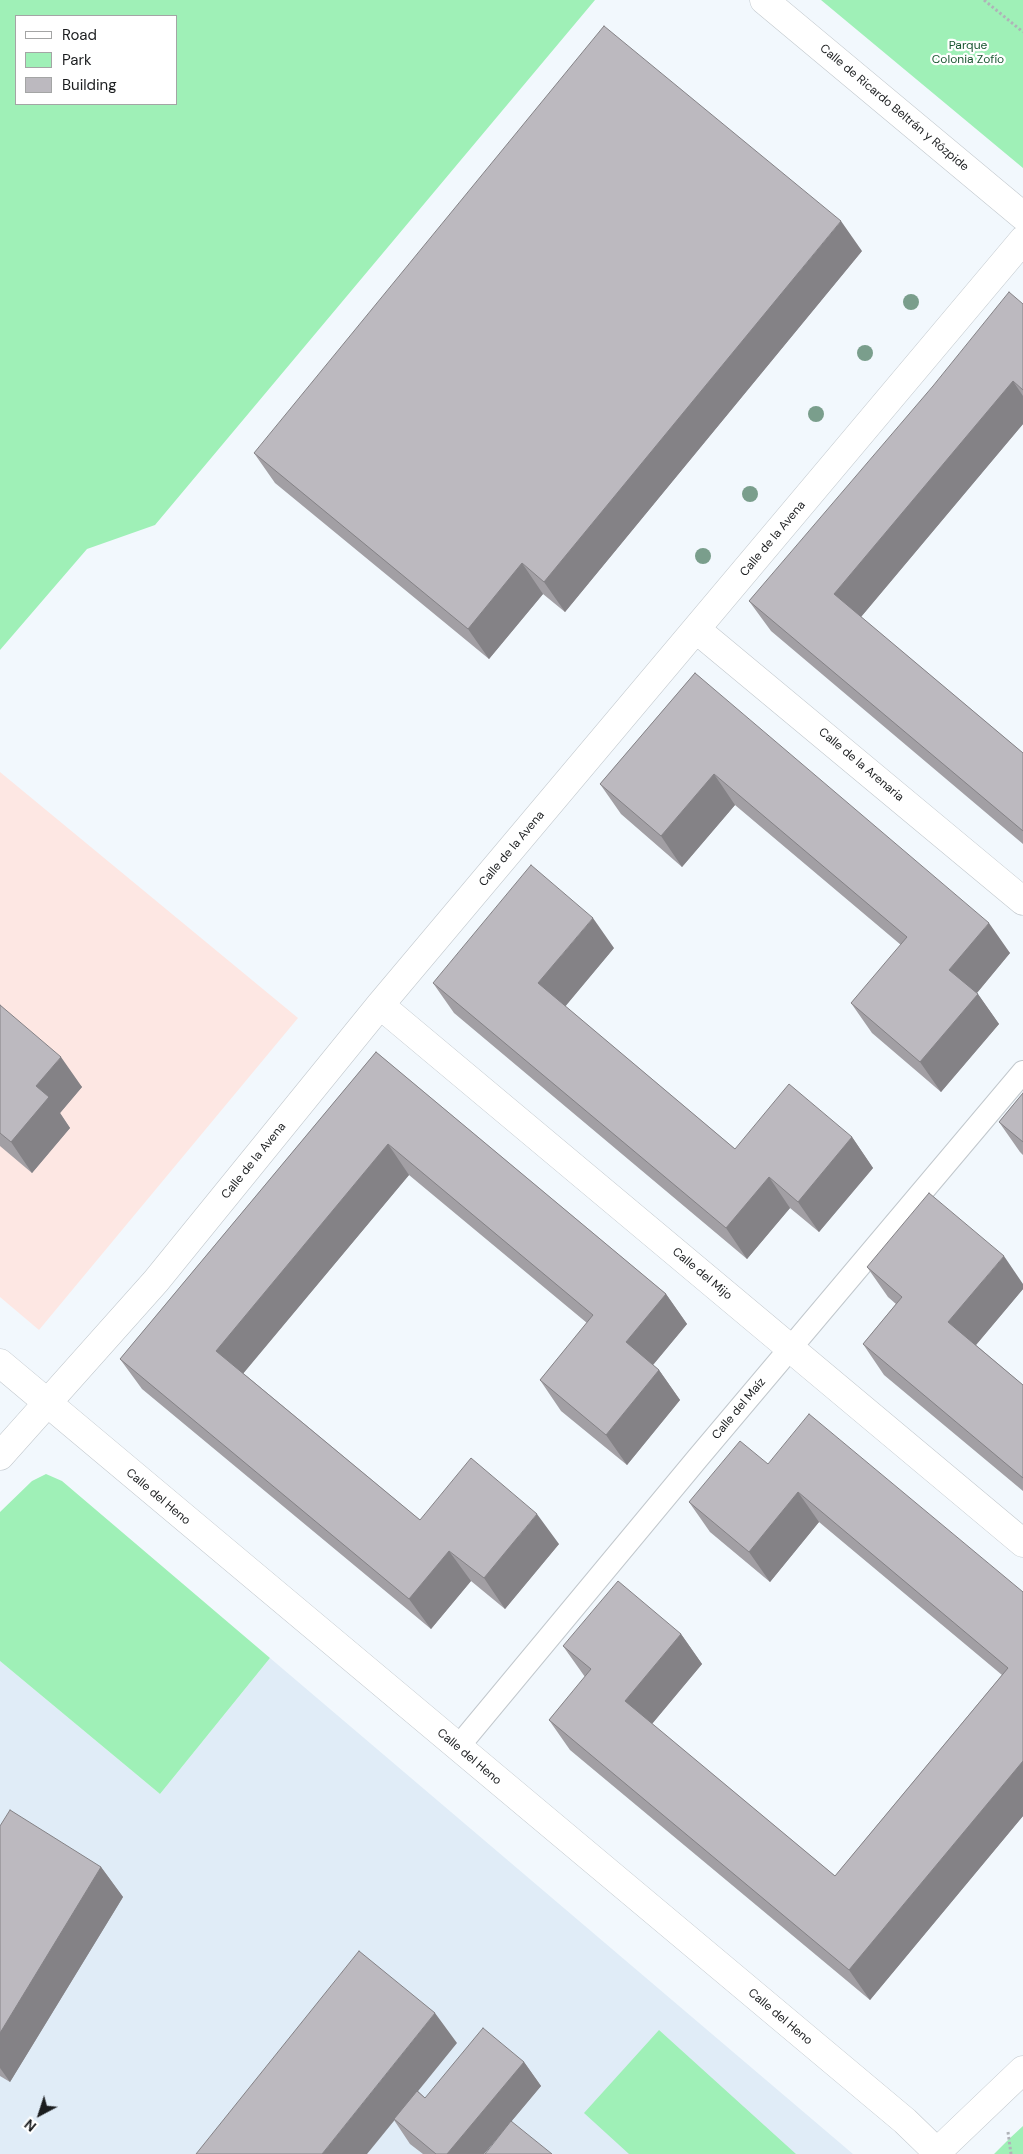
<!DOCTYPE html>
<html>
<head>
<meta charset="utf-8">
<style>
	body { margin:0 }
	#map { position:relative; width:1023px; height:2154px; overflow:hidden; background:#f2f8fd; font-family:"DM Sans",sans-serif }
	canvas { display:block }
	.legend { position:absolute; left:15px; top:15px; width:162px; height:90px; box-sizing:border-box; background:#fff; border:1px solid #a4a5a5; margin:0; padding:6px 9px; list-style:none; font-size:15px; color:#1b1d1f }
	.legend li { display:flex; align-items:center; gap:10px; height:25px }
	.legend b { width:25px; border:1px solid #a4a5a5 }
	.north { position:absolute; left:15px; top:2089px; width:50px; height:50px; -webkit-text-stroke:4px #fff; paint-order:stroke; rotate:220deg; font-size:14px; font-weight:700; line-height:20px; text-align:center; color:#1b1d1f }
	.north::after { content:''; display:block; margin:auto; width:18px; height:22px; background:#1b1d1f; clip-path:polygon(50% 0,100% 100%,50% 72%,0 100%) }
</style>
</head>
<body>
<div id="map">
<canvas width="1023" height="2154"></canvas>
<ul class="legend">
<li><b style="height:6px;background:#fff"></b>Road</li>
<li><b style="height:14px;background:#9ff0b7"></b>Park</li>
<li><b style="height:14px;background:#bcb9bf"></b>Building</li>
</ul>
<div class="north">N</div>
</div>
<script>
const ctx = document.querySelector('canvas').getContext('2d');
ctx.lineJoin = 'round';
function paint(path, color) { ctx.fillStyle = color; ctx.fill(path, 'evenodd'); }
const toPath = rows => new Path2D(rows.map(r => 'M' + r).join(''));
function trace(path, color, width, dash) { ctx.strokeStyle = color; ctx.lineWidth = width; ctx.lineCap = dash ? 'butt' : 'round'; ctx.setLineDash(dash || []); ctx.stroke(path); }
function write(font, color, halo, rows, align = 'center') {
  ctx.font = font + ' "DM Sans",sans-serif'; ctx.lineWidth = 4.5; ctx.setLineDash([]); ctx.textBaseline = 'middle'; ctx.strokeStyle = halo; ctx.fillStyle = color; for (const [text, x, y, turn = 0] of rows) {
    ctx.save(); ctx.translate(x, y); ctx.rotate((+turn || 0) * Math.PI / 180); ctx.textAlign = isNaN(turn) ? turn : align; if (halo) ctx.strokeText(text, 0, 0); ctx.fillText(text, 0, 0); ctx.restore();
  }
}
paint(toPath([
	[270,1658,853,2154,0,2154,0,1661,160,1794]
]), '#e0ecf7');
paint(toPath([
	[0,772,298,1018,39,1330,0,1297]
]), '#fde7e3');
paint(toPath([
	[0,0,595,0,155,525,87,549,0,650],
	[176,16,176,104,16,104,16,16],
	[821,0,1023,0,1023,168],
	[46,1474,62,1481,270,1658,160,1794,0,1661,0,1512,32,1481],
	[659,2030,796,2154,629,2154,584,2113],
	[1023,2126,1023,2154,994,2154,1009,2139]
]), '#9ff0b7');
const pedestrian = toPath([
	[458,1747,697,1459,1023,1072]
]);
const minor = toPath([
	[764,0,1023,216],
	[697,630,1023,901],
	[380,1005,1023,1543],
	[0,1363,905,2121,937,2152],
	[0,1456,156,1281,380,1005,1023,240],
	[935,2154,1023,2070]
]);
trace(pedestrian, '#c2c8cd', 24);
trace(minor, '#c2c8cd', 29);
trace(toPath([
	[984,0,1023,32],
	[1008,2132,1011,2154]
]), '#afb3b8', 3, [2.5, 2.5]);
trace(pedestrian, '#fff', 22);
trace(minor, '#fff', 28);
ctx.fillStyle = '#7a9e8c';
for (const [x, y] of [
	[911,302],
	[865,353],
	[816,414],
	[750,494],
	[703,556]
]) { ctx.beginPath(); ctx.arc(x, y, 8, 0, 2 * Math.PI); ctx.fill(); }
paint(toPath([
	[862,251,565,612,543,594,489,659,275,483,254,453],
	[1023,304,1023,424,861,617,1023,753,1023,844,771,631,749,601],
	[695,673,1010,953,977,993,999,1024,941,1092,872,1033,851,1003,901,945,735,805,682,867,621,814,600,784],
	[614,948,565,1006,735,1149,852,1137,873,1168,819,1232,790,1208,747,1259,454,1013,433,983],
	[0,1005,82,1087,60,1113,70,1128,32,1173,0,1146],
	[376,1052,666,1294,687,1324,653,1365,659,1370,680,1400,627,1465,561,1411,540,1380,587,1323,409,1175,243,1373,420,1520,559,1544,505,1609,471,1581,431,1629,142,1389,120,1359],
	[1023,1093,1023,1155,1020,1152,999,1122],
	[867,1267,1023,1284,1023,1289,976,1345,1023,1385,1023,1491,884,1375,863,1344,896,1304,888,1297],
	[768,1464,1023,1592,1023,1816,870,2000,570,1750,549,1720,585,1677,563,1646,681,1634,702,1664,652,1724,835,1876,1002,1675,819,1522,770,1582,710,1532,689,1502],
	[0,1826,101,1867,123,1897,10,2082,0,2076],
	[457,2043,418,2091,425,2098,524,2062,541,2086,484,2154,423,2154,410,2144,394,2120,367,2154]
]), '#a29fa4');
paint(toPath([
	[841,221,862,251,565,612,544,582],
	[1013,381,1023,396,1023,424,855,624,834,594],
	[522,563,543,594,489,659,468,629],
	[714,774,735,805,682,867,661,836],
	[593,918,614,948,559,1014,538,983],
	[989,923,1010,953,971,1000,949,970],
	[978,994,999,1024,941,1092,920,1062],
	[61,1057,82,1087,60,1113,70,1128,32,1173,11,1142,36,1086],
	[852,1137,873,1168,819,1232,798,1202],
	[388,1144,409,1175,237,1381,216,1351],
	[769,1177,790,1208,747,1259,726,1228],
	[1004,1256,1023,1284,1023,1289,970,1352,948,1322],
	[666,1294,687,1324,647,1372,626,1342],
	[659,1370,680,1400,627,1465,606,1435],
	[798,1492,819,1522,770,1582,749,1552],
	[537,1514,559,1544,505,1609,484,1578],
	[449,1551,471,1581,431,1629,409,1599],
	[681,1634,702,1664,646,1731,625,1701],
	[1023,1761,1023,1816,870,2000,849,1970],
	[101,1867,123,1897,10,2082,0,2068,0,2033],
	[435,2013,457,2043,367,2154,322,2154],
	[524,2062,541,2086,484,2154,447,2154]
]), '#848286');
const building = toPath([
	[604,26,841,221,544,582,522,563,468,629,254,453,604,26],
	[1009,292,1023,304,1023,390,1013,381,834,594,1023,753,1023,831,749,601,933,386,1009,292],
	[695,673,989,923,949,970,978,994,920,1062,851,1003,907,937,714,774,661,836,600,784,695,673],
	[531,865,593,918,538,983,735,1149,789,1084,852,1137,798,1202,769,1177,726,1228,433,983,531,865],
	[0,1005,61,1057,36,1086,49,1097,11,1142,0,1133,0,1005],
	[376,1052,666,1294,626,1342,659,1370,606,1435,540,1380,593,1315,388,1144,216,1351,420,1520,471,1458,537,1514,484,1578,449,1551,409,1599,120,1359,376,1052],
	[1023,1093,1023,1142,999,1122,1023,1093],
	[929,1193,1004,1256,948,1322,1023,1385,1023,1478,863,1344,902,1297,867,1267,929,1193],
	[809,1414,1023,1592,1023,1761,849,1970,549,1720,591,1669,563,1646,618,1581,681,1634,625,1701,835,1876,1008,1668,798,1492,749,1552,689,1502,740,1441,768,1464,809,1414],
	[10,1810,101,1867,0,2033,0,1826,10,1810],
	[359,1951,435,2013,322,2154,196,2154,359,1951],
	[483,2028,524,2062,447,2154,436,2154,394,2119,417,2091,425,2098,483,2028],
	[511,2121,552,2154,485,2154,511,2121]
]);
paint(building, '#bcb9bf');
trace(building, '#848286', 1);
write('12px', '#185530', '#fff', [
	["Parque",968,46],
	["Colonia Zofío",968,60]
]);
write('12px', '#1b1d1f', '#fff', [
	["Calle de Ricardo Beltrán y Rózpide",894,108,40],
	["Calle de la Avena",773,539,-50],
	["Calle de la Arenaria",861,765,40],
	["Calle de la Avena",512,849,-50],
	["Calle de la Avena",254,1161,-51],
	["Calle del Mijo",702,1274,40],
	["Calle del Maíz",739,1409,-50],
	["Calle del Heno",158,1497,40],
	["Calle del Heno",469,1757,40],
	["Calle del Heno",780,2017,40]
]);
</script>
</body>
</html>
